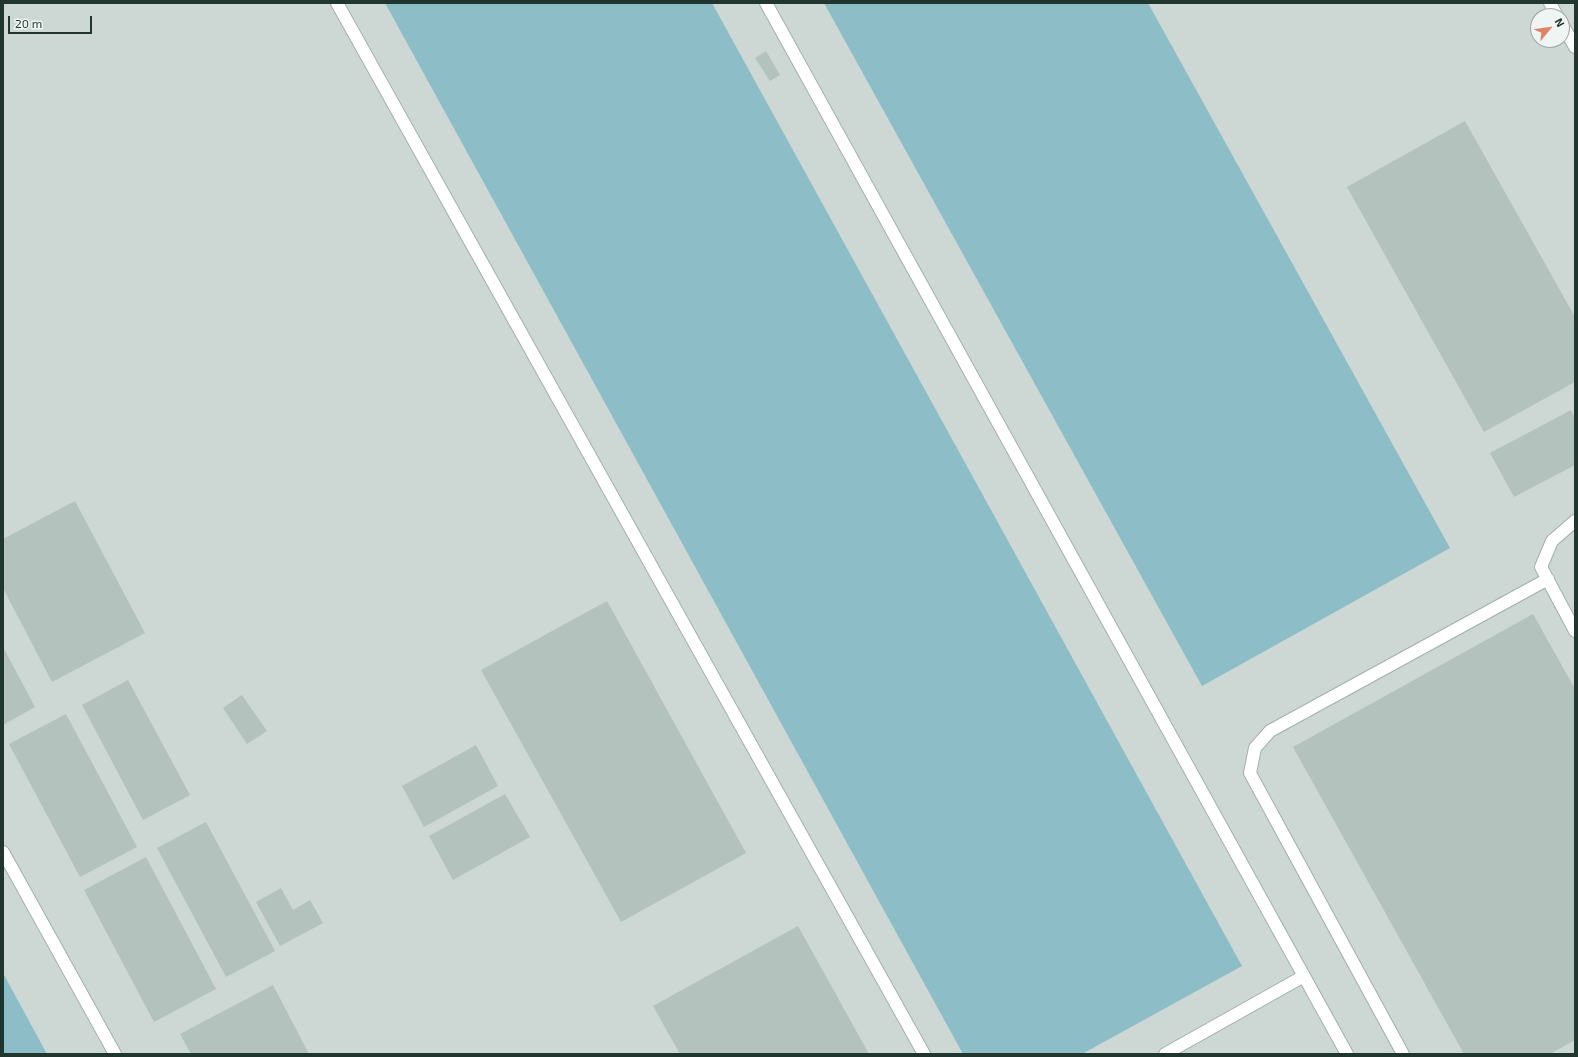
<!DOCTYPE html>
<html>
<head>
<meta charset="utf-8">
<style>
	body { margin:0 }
	#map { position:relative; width:1578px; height:1057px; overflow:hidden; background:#dfe8e4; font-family:"Exo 2",sans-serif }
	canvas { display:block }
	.frame { position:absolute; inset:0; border:4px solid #223630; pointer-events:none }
	.north { position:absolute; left:1530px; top:8px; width:40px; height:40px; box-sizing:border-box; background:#eef5f2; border:1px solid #9ca9a4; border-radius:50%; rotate:61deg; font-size:11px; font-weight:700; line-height:16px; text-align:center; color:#223630 }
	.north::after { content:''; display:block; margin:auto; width:14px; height:18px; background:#e08465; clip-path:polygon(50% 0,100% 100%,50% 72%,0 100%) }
	.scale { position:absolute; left:8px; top:16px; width:84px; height:18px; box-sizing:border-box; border:2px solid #223630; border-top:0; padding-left:5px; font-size:12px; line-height:14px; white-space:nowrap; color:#223630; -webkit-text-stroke:3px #eef5f2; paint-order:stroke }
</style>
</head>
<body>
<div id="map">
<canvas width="1578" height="1057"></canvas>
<div class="frame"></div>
<div class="north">N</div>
<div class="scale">20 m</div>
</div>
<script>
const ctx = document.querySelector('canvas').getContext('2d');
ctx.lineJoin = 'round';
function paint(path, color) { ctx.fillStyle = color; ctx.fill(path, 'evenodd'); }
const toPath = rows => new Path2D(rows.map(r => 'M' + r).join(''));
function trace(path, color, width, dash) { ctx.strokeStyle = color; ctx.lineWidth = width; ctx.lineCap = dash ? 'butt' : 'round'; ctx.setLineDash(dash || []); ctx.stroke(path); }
paint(toPath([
	[3,3,1575,3,1575,1054,3,1054],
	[1538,16,1562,16,1562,40,1538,40]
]), '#cdd7d3');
paint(toPath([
	[385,3,712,3,1242,966,1082,1054,963,1054],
	[824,3,1148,3,1450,548,1202,686],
	[3,973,47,1054,3,1054]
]), '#8dbec7');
paint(toPath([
	[766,51,780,75,770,81,755,58],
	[1465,121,1575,317,1575,382,1484,432,1347,187],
	[1571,410,1575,418,1575,465,1514,497,1490,453],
	[75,501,145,633,52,682,3,588,3,539],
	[607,601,746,853,621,922,481,670],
	[1533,614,1575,689,1575,1040,1550,1054,1464,1054,1293,747],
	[3,647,35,707,3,725],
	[128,680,190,795,143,820,82,705],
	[242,695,267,731,247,744,223,708],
	[66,714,137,847,80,877,9,744],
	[476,745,498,786,424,827,402,786],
	[505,794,530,837,453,880,429,836],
	[206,822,275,951,226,977,157,848],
	[146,857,216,989,154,1022,84,890],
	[281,888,293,910,310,900,323,923,280,946,256,902],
	[798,926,869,1054,680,1054,653,1006],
	[273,985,309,1054,191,1054,180,1034]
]), '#b4c2bd');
const minor = toPath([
	[337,3,924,1054],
	[766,3,1347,1054],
	[1550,3,1557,16],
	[1562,24,1575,47],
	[1575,521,1552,541,1541,567,1575,631],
	[3,852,115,1054],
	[1165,1054,1304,976],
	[1403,1054,1250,773,1255,748,1270,731,1548,579]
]);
trace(minor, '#a3afaa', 14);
trace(minor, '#fff', 12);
</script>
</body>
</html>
